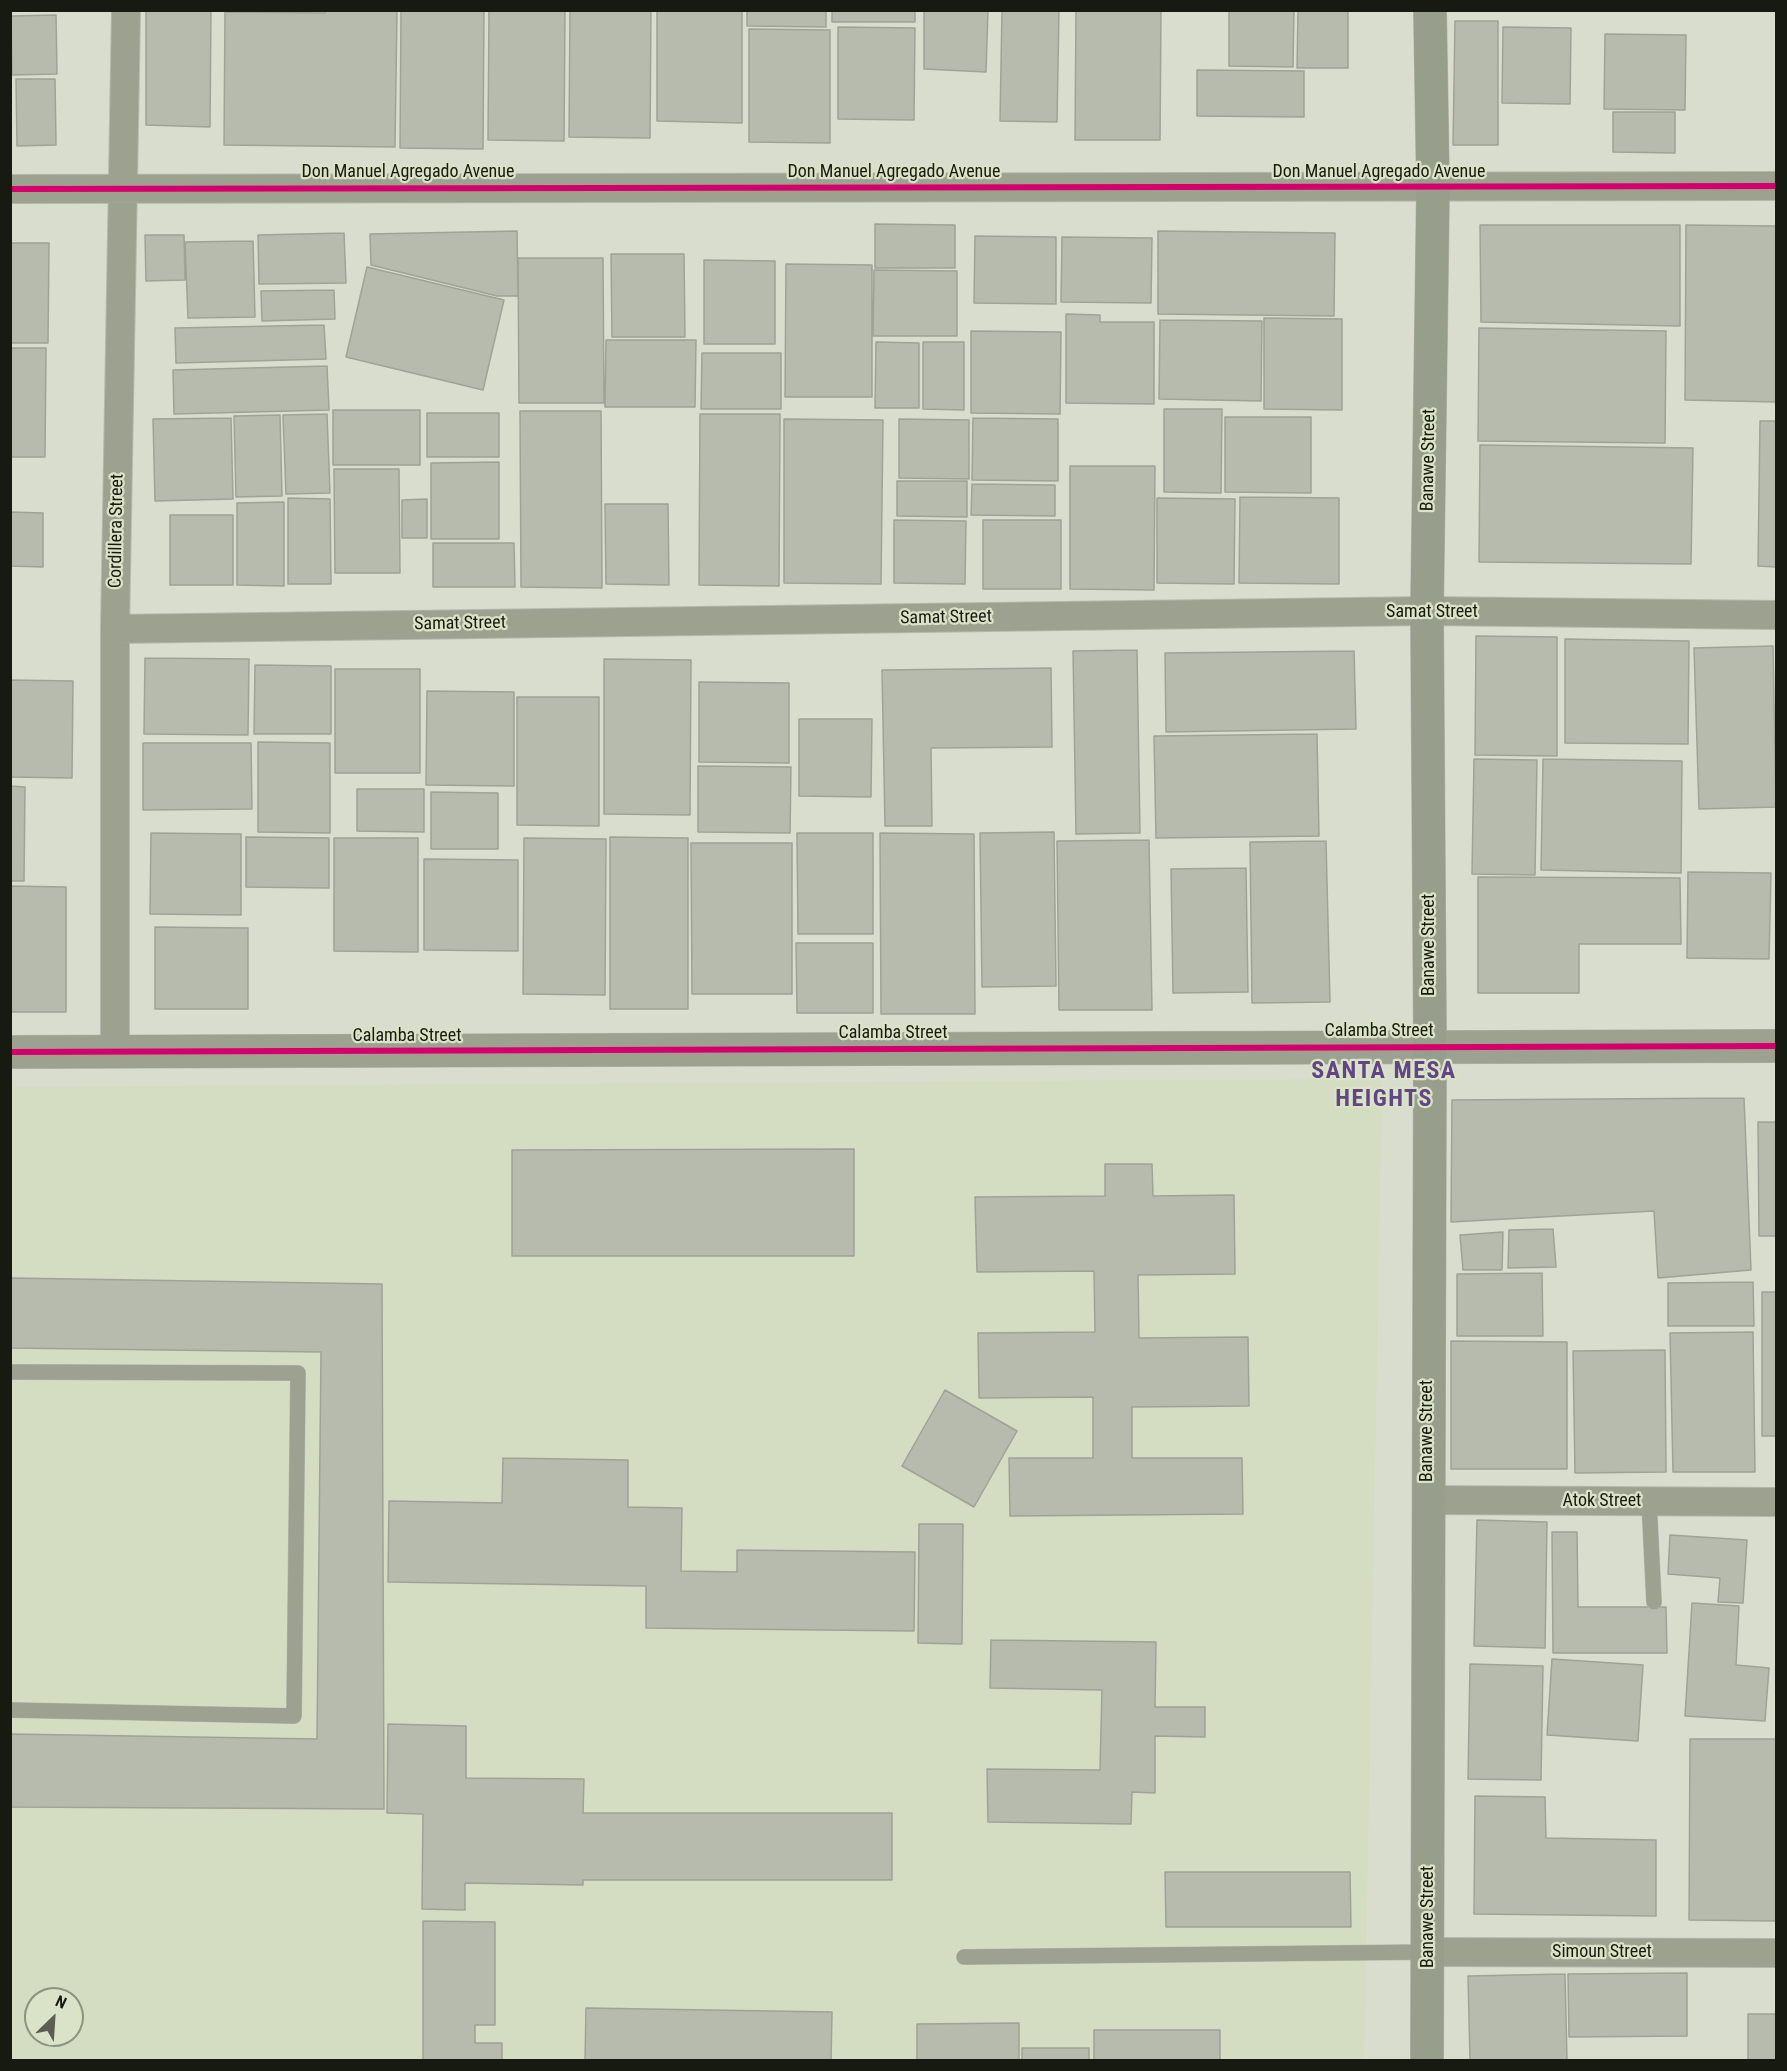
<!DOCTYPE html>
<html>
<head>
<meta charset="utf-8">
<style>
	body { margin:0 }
	#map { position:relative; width:1787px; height:2071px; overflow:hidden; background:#d8ddcd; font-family:"Roboto Condensed",sans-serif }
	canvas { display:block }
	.frame { position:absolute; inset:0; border:12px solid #171a11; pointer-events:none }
	.north { position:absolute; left:24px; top:1987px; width:60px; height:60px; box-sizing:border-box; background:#dae3c7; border:2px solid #8c937e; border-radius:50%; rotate:25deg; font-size:16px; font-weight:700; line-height:24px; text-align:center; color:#171a11 }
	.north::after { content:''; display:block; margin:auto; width:21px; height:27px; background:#5b5e53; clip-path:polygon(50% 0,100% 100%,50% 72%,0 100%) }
</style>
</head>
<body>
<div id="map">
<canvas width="1787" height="2071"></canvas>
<div class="frame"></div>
<div class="north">N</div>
</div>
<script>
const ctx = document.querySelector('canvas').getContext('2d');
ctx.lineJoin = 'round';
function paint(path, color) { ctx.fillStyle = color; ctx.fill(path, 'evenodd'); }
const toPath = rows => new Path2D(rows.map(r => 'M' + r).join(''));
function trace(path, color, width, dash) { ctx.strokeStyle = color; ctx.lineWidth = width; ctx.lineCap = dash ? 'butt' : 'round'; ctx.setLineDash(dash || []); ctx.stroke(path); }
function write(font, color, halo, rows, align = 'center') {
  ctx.font = font + ' "Roboto Condensed",sans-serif'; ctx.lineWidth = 4.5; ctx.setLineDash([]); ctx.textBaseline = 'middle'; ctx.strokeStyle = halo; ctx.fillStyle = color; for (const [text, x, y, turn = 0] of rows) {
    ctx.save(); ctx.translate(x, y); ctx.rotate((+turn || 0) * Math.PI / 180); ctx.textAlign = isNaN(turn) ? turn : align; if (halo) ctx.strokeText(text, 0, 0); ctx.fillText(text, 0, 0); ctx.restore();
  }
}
paint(toPath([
	[1382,1079,1364,2060,11,2060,10,1087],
	[36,1999,72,1999,72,2035,36,2035]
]), '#d4dcc1');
const building = toPath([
	[146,10,211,10,210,127,146,125,146,10],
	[325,10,397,10,395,147,224,145,225,12,325,13,325,10],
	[401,10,484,10,483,149,400,148,401,10],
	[489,10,565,10,564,141,488,140,489,10],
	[570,10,651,10,650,138,569,137,570,10],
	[657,10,742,10,742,123,657,121,657,10],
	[747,10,826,10,826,27,747,26,747,10],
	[832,10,915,10,915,22,832,22,832,10],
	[924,10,988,10,986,72,924,69,924,10],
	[1002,10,1059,10,1057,122,1000,121,1002,10],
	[1076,10,1161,10,1160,140,1075,140,1076,10],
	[1229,10,1294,10,1293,67,1229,66,1229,10],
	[1298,10,1348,10,1348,68,1297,68,1298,10],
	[56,15,57,74,12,75,11,16,56,15],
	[1455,21,1498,21,1498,145,1453,145,1455,21],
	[838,27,915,28,914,120,838,119,838,27],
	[1503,27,1571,28,1570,104,1502,103,1503,27],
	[749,29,830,30,830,143,749,142,749,29],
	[1605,34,1686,35,1685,110,1604,109,1605,34],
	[1197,70,1304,71,1304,117,1197,116,1197,70],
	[16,79,55,79,56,145,17,146,16,79],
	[1613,112,1675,112,1675,153,1613,152,1613,112],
	[875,224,955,225,955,268,875,268,875,224],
	[1480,225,1680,225,1680,326,1481,322,1480,225],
	[1686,225,1776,226,1776,402,1685,400,1686,225],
	[517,231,518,296,497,296,371,265,370,234,517,231],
	[1158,231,1335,233,1334,316,1158,314,1158,231],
	[344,233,346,283,259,284,258,235,344,233],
	[145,235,184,235,185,280,146,281,145,235],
	[975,236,1056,237,1056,304,974,303,975,236],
	[1062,237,1152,238,1151,303,1061,302,1062,237],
	[253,241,255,317,188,318,185,242,253,241],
	[10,243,49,243,48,343,10,343,10,243],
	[611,254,684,254,685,337,612,337,611,254],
	[518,258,603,258,604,403,519,403,518,258],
	[704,260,775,261,775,344,704,344,704,260],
	[786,264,872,265,872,397,785,397,786,264],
	[367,267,504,300,483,390,346,357,367,267],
	[874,270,957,271,957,336,873,336,874,270],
	[334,290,335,319,262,321,261,291,334,290],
	[1066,314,1100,315,1100,322,1154,322,1154,404,1066,403,1066,314],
	[1264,318,1342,319,1342,410,1264,409,1264,318],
	[1160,320,1262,321,1261,401,1159,399,1160,320],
	[324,325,326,359,176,363,175,328,324,325],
	[1479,328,1666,331,1665,443,1478,441,1479,328],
	[971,331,1061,332,1060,414,971,413,971,331],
	[606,340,696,340,695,407,605,407,606,340],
	[876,342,919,343,919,408,875,408,876,342],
	[923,342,964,342,964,410,923,409,923,342],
	[10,348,46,348,45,457,10,457,10,348],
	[702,353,781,353,781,409,701,409,702,353],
	[327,366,329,410,174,414,173,370,327,366],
	[1164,409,1222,409,1221,493,1164,492,1164,409],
	[333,410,420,410,420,465,333,465,333,410],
	[520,411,601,411,602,588,521,587,520,411],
	[427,413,499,413,499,457,427,457,427,413],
	[327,414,330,493,286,494,283,415,327,414],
	[700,414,780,414,779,586,699,585,700,414],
	[280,415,282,496,236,497,234,416,280,415],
	[1225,417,1311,417,1311,493,1225,492,1225,417],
	[231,418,233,499,155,501,153,419,231,418],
	[973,418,1058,419,1058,481,972,480,973,418],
	[784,419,883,420,881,584,784,583,784,419],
	[899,419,969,420,969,479,899,478,899,419],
	[1760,421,1776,421,1776,567,1758,566,1760,421],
	[1480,445,1693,448,1691,564,1479,562,1480,445],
	[499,462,499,539,431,539,431,463,499,462],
	[1070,466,1155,466,1154,590,1070,589,1070,466],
	[334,469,399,469,400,573,335,573,334,469],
	[897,481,967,481,967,517,897,516,897,481],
	[972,484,1055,485,1055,516,971,515,972,484],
	[1240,497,1339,498,1339,584,1239,583,1240,497],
	[288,498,330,499,331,584,288,584,288,498],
	[1157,498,1235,499,1234,584,1157,583,1157,498],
	[427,499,427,538,402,538,402,500,427,499],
	[284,502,284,586,237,585,237,503,284,502],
	[605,504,668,504,669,585,606,584,605,504],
	[10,512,43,513,43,567,10,566,10,512],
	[170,515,233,515,233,585,170,585,170,515],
	[894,520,966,521,965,584,894,583,894,520],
	[983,520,1061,520,1061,589,983,589,983,520],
	[433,543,514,543,515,587,433,587,433,543],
	[1476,636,1557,637,1557,756,1475,755,1476,636],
	[1565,639,1689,641,1688,744,1565,743,1565,639],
	[1773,646,1776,807,1699,809,1694,648,1773,646],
	[1137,650,1140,833,1076,834,1073,651,1137,650],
	[1354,651,1356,729,1166,732,1165,653,1354,651],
	[145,658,249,659,248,735,144,734,145,658],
	[604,659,691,660,690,815,604,814,604,659],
	[255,665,331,666,331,734,254,734,255,665],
	[1051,668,1052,747,931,748,932,826,885,826,882,670,1051,668],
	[335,669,420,669,420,773,335,773,335,669],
	[10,680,73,681,72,778,10,777,10,680],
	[699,682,789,683,789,763,699,762,699,682],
	[427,691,514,692,514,786,426,785,427,691],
	[517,697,599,697,599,826,517,825,517,697],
	[799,719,872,719,871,797,799,796,799,719],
	[1317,734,1319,836,1156,838,1154,736,1317,734],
	[258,742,330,743,330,833,258,832,258,742],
	[143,743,251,743,252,809,143,810,143,743],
	[1474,759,1537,760,1535,875,1472,874,1474,759],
	[1543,759,1682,761,1681,873,1541,870,1543,759],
	[698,766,791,767,790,833,698,832,698,766],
	[10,786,25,787,24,881,10,881,10,786],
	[357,789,424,789,424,832,357,831,357,789],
	[431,792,498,793,498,849,431,849,431,792],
	[1054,832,1056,986,982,987,980,833,1054,832],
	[151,833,241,834,241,915,150,914,151,833],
	[797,833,873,833,873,934,798,934,797,833],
	[880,833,974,834,975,1014,881,1014,880,833],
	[246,837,329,838,329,888,246,887,246,837],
	[610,837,688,838,688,1009,610,1009,610,837],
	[334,838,418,838,418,952,334,951,334,838],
	[524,838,606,839,605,995,523,994,524,838],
	[1149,840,1152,1010,1059,1010,1057,841,1149,840],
	[1326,841,1330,1002,1252,1003,1250,842,1326,841],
	[691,843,792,843,792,994,692,994,691,843],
	[424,859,518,860,518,951,424,950,424,859],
	[1246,868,1248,992,1173,993,1171,869,1246,868],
	[1688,872,1771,873,1769,959,1687,958,1688,872],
	[1478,877,1680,878,1681,944,1579,944,1579,993,1478,993,1478,877],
	[10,886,66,887,66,1012,10,1012,10,886],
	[155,927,248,928,248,1009,155,1009,155,927],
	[796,943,873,943,873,1013,797,1013,796,943],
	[1744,1098,1751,1270,1658,1278,1654,1211,1451,1222,1452,1100,1744,1098],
	[1758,1122,1776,1122,1776,1236,1759,1236,1758,1122],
	[854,1149,854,1256,512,1256,512,1150,854,1149],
	[1105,1164,1152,1164,1153,1196,1234,1195,1235,1274,1138,1275,1139,1338,1248,1337,1249,1406,1132,1407,1132,1458,1242,1458,1243,1514,1010,1516,1009,1458,1093,1458,1093,1397,979,1398,978,1333,1095,1332,1094,1271,977,1272,975,1197,1105,1196,1105,1164],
	[1553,1229,1556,1267,1508,1268,1509,1230,1553,1229],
	[1503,1232,1502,1270,1463,1270,1460,1235,1503,1232],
	[1542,1273,1543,1336,1457,1336,1457,1274,1542,1273],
	[10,1278,382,1284,384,1809,10,1807,10,1734,317,1739,321,1352,10,1348,10,1278],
	[1753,1282,1754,1326,1668,1326,1668,1283,1753,1282],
	[1762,1292,1776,1292,1776,1436,1762,1436,1762,1292],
	[1753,1332,1755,1472,1673,1472,1670,1333,1753,1332],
	[1451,1341,1567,1342,1567,1469,1451,1469,1451,1341],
	[1665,1350,1666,1472,1575,1473,1573,1351,1665,1350],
	[945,1390,1017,1431,974,1507,902,1466,945,1390],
	[503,1458,628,1460,628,1507,682,1508,681,1571,737,1572,737,1550,915,1552,914,1631,646,1628,646,1586,388,1582,389,1501,502,1503,503,1458],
	[1477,1520,1547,1522,1545,1648,1474,1646,1477,1520],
	[919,1524,963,1524,962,1644,918,1643,919,1524],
	[1552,1532,1577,1532,1578,1607,1666,1607,1667,1653,1553,1653,1552,1532],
	[1670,1535,1747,1540,1743,1603,1718,1602,1720,1578,1668,1574,1670,1535],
	[1692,1603,1739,1606,1736,1665,1769,1668,1765,1721,1685,1716,1692,1603],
	[991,1640,1156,1642,1155,1707,1205,1707,1205,1737,1155,1736,1155,1793,1132,1792,1131,1824,988,1822,987,1769,1100,1770,1102,1690,990,1688,991,1640],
	[1552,1659,1643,1665,1638,1741,1547,1735,1552,1659],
	[1470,1664,1543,1666,1541,1780,1468,1779,1470,1664],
	[388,1724,466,1726,466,1778,584,1779,583,1813,892,1813,892,1880,583,1880,583,1885,465,1883,465,1910,422,1909,423,1814,387,1813,388,1724],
	[1690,1739,1776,1739,1776,1921,1689,1920,1690,1739],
	[1475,1796,1545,1797,1546,1838,1656,1840,1656,1916,1474,1914,1475,1796],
	[1165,1872,1350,1872,1351,1927,1166,1927,1165,1872],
	[423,1921,495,1922,495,2025,475,2025,475,2043,502,2043,502,2060,423,2060,423,1921],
	[1687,1973,1687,2036,1569,2037,1568,1974,1687,1973],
	[1565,1974,1567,2060,1470,2060,1468,1976,1565,1974],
	[586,2008,832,2012,831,2060,585,2060,586,2008],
	[1748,2014,1776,2014,1776,2060,1748,2060,1748,2014],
	[1019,2023,1019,2060,917,2060,917,2024,1019,2023],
	[1094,2030,1220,2030,1220,2060,1094,2060,1094,2030],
	[1022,2048,1089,2048,1089,2060,1022,2060,1022,2048]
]);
paint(building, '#b7bbae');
trace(building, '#9fa397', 1.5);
const service = toPath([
	[10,1372,298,1373,294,1716,10,1710],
	[1649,1501,1654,1602],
	[964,1957,1428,1952]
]);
const minor = toPath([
	[10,189,1776,186],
	[115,629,1427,611,1776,615],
	[115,1052,115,629,126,10],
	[1427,1500,1776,1502],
	[1428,1952,1776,1953]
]);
const tertiary = toPath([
	[10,1052,1776,1046]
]);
const secondary = toPath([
	[1427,2060,1430,1045,1427,611,1433,188,1430,10]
]);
trace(service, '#b4b8ad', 16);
trace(minor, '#b4b8ad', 30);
trace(tertiary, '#b4b8ad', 34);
trace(secondary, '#b4b8ad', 34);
trace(service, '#9ca190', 15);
trace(minor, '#9ca190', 28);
trace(tertiary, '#9ca190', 33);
trace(secondary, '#989e8c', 33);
trace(toPath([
	[10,189,1776,186],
	[10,1052,1776,1046]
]), '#d6006c', 6);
write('18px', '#171a11', '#dae3c7', [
	["Don Manuel Agregado Avenue",408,172],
	["Don Manuel Agregado Avenue",894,172],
	["Don Manuel Agregado Avenue",1379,172],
	["Banawe Street",1429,460,-89],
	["Cordillera Street",117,531,-89],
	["Samat Street",1432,612],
	["Samat Street",946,618,-1],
	["Samat Street",460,624,-1],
	["Banawe Street",1429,945,-90],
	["Calamba Street",1379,1031],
	["Calamba Street",893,1033],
	["Calamba Street",407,1036],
	["Banawe Street",1427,1431,-90],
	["Atok Street",1602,1501],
	["Banawe Street",1428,1917,-90],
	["Simoun Street",1602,1952]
]);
ctx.letterSpacing = '1.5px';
write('bold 24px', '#604683', '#dae3c7', [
	["SANTA MESA",1384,1072],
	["HEIGHTS",1384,1100]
]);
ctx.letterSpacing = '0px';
</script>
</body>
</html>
